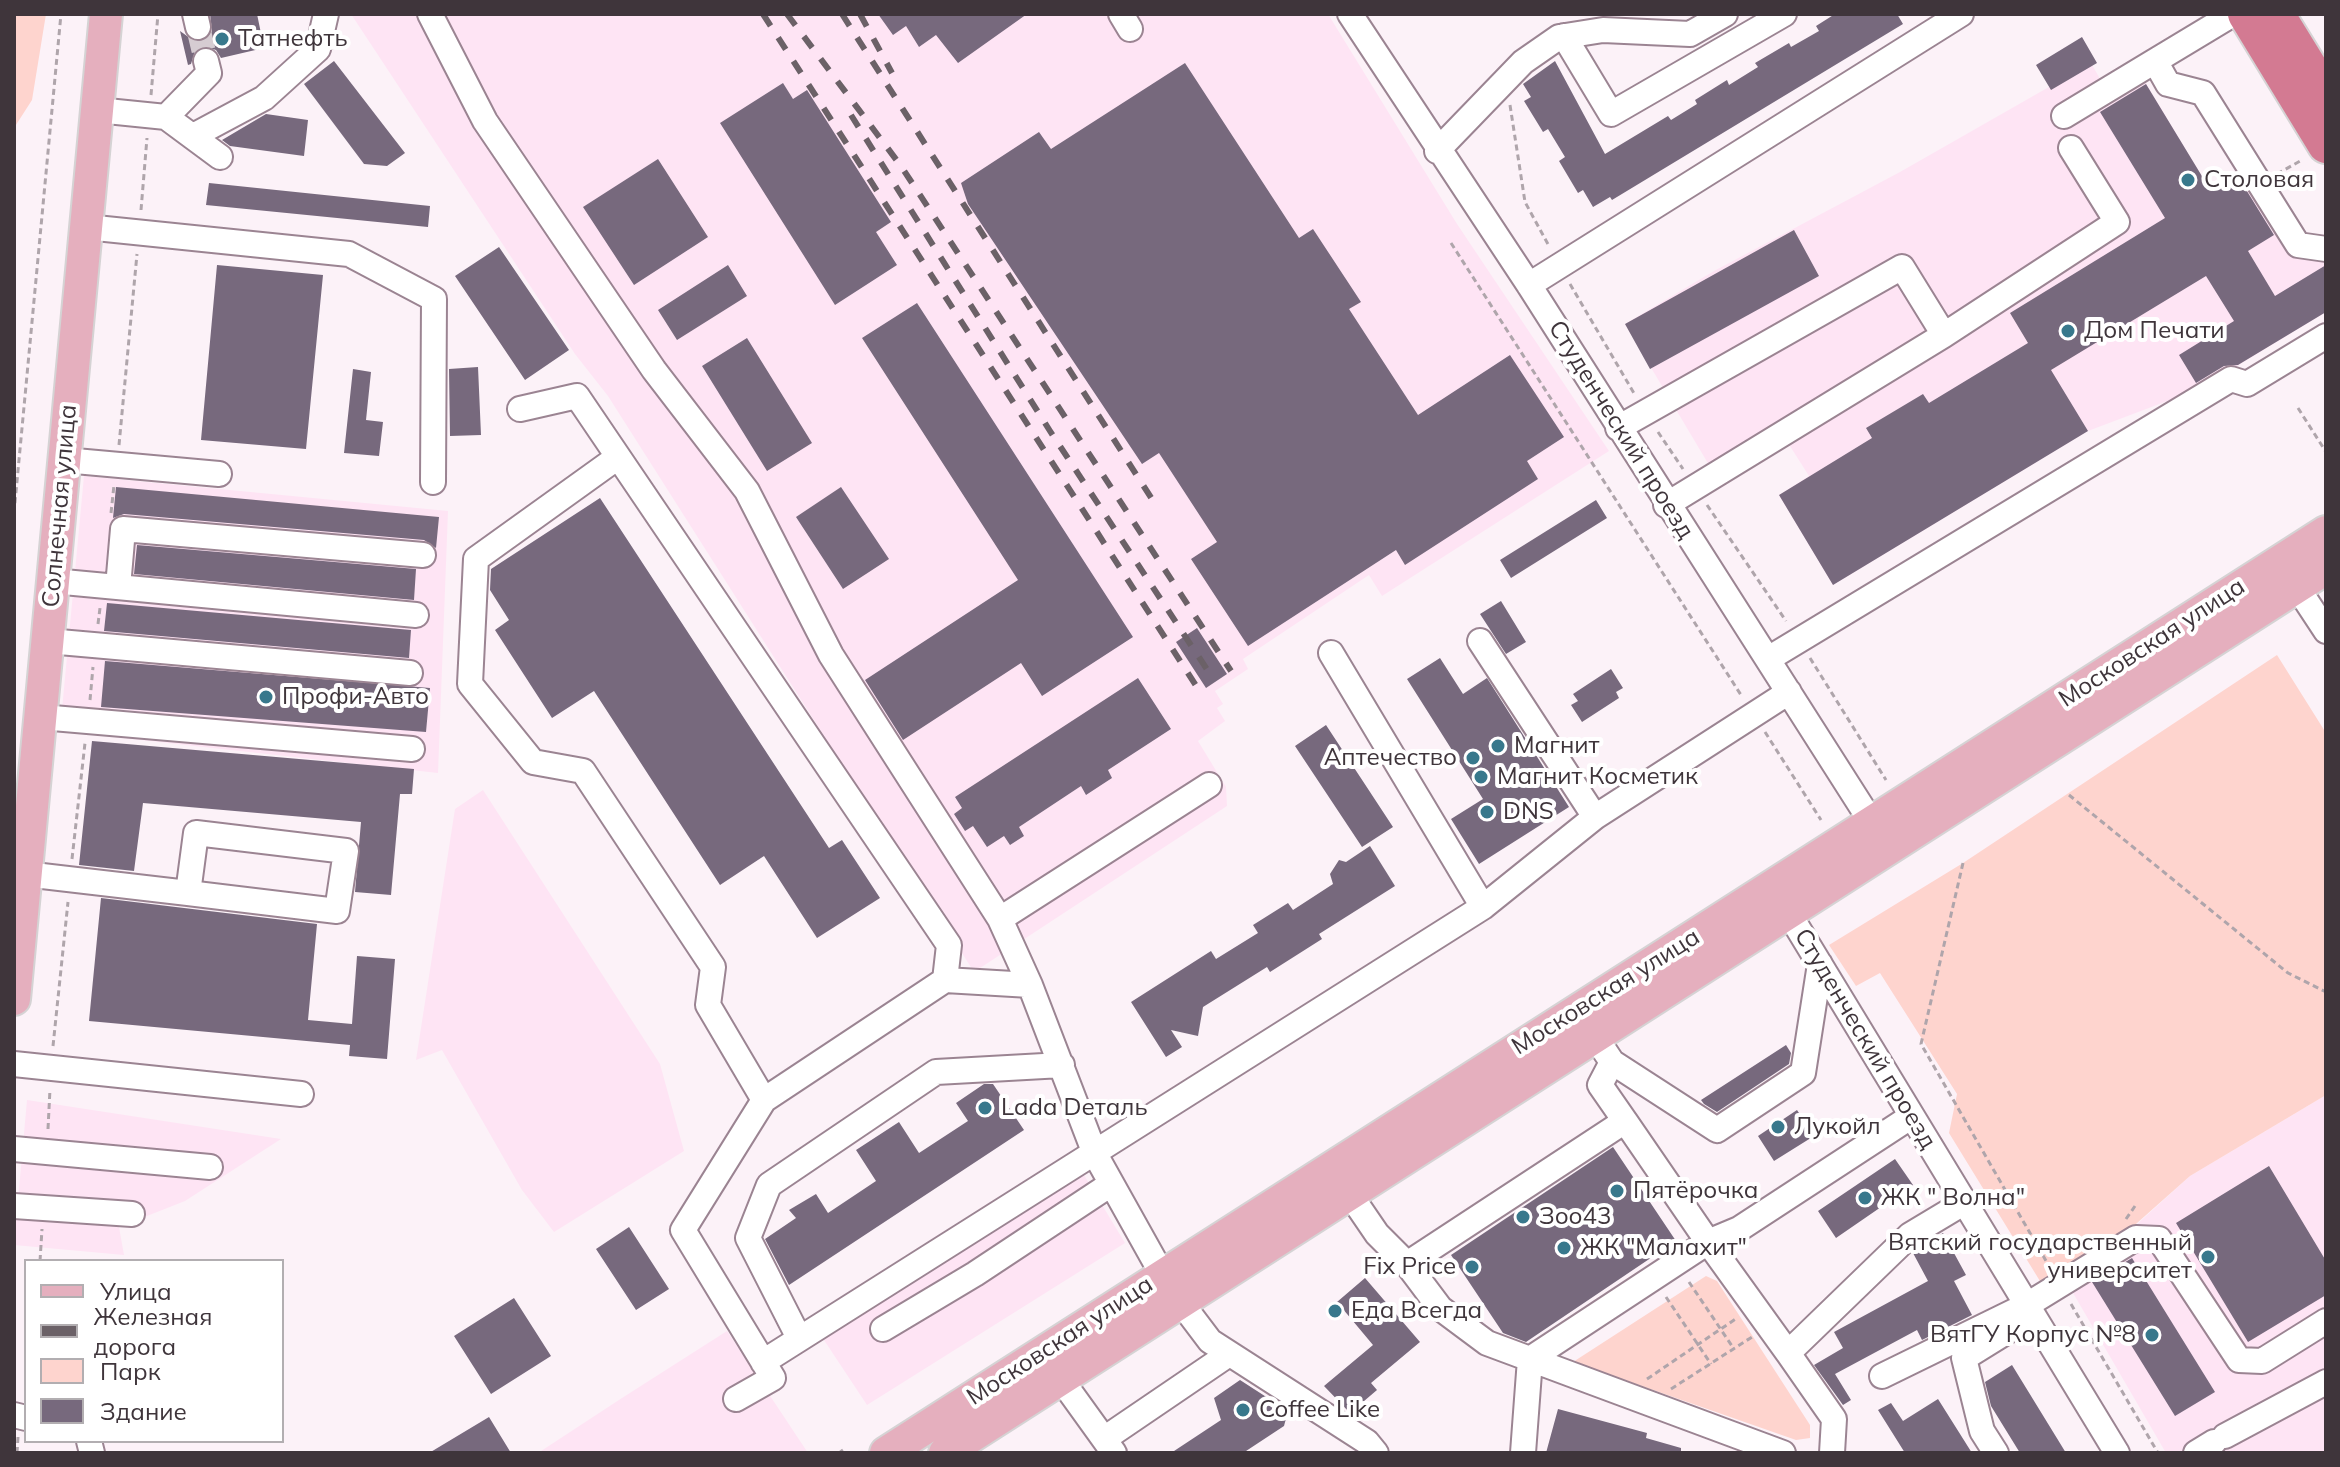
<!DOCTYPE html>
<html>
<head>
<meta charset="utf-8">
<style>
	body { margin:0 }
	#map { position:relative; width:2340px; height:1467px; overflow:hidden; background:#fcf2f8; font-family:Mulish,sans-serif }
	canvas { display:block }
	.frame { position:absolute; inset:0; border:16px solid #3f353b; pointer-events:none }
	.legend { position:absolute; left:24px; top:1259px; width:260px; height:184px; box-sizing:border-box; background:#fff; border:2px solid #b2aeb1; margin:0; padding:10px 14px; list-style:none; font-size:24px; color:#3f353b }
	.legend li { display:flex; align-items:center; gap:16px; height:40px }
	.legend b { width:40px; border:2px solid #b2aeb1 }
</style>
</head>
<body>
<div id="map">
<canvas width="2340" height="1467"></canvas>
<div class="frame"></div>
<ul class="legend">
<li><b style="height:10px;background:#e5afbe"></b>Улица</li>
<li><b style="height:10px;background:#6b6167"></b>Железная дорога</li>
<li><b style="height:22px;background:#fed4ce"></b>Парк</li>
<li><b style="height:22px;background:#77697d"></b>Здание</li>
</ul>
</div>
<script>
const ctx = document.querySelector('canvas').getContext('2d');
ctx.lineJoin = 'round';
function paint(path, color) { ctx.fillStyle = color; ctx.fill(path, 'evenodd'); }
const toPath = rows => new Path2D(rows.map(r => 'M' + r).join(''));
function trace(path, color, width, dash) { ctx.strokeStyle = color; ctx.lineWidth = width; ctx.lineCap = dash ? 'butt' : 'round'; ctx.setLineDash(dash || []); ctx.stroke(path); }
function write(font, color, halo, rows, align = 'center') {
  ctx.font = font + ' Mulish,sans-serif'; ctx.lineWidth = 8; ctx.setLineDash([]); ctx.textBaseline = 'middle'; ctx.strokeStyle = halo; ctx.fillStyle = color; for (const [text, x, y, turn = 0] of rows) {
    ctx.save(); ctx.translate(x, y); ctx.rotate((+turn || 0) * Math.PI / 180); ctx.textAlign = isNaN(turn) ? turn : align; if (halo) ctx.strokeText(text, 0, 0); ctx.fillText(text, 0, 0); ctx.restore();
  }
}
paint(toPath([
	[351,14,1328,14,1457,224,1609,451,1382,596,1369,575,1243,659,1248,669,1215,691,1223,704,1217,708,1225,721,1198,741,1226,787,1227,806,974,972,608,396,575,354],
	[2091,63,2112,100,2144,80,2210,190,2244,171,2326,254,2326,312,2199,389,2088,431,1833,585,1779,495,1809,476,1776,424,1709,465,1625,324,1714,271,1900,172],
	[84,476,448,511,438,773,60,731],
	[483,790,660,1064,684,1151,554,1232,522,1190,442,1050,416,1060,455,809],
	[2326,1095,2326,1453,2166,1453,2069,1286,2190,1176],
	[27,1100,281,1139,185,1201,119,1227,124,1255,14,1245],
	[1081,1170,1125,1243,867,1405,822,1337],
	[727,1331,808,1453,538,1453,622,1398]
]), '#fee4f4');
paint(toPath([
	[14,14,46,14,32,100,14,128],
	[2277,655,2326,733,2326,1095,2190,1176,2119,1239,2043,1286,1949,1133,1957,1094,1880,973,1856,986,1829,945,1963,863],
	[1706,1276,1717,1281,1810,1425,1810,1438,1796,1440,1573,1362]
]), '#fed4ce');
paint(toPath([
	[210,14,257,14,264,48,221,58,216,50,203,46,195,51,191,64,188,65,180,31,194,41,208,38,212,31],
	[878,14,1027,14,958,63,936,35,919,47,906,26,893,35],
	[1835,14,1897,14,1903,24,1612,200,1610,197,1593,207,1583,190,1578,193,1559,161,1565,157,1548,129,1543,132,1524,101,1531,97,1523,84,1555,61,1605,154,1668,116,1671,120,1697,104,1695,100,1727,80,1729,85,1758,67,1755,63,1789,43,1791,47,1819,31,1816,26],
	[2082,37,2097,63,2051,90,2036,65],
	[334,61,405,153,387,166,364,164,304,84],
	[1185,63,1299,238,1313,229,1361,302,1349,309,1418,415,1510,355,1564,437,1527,461,1538,479,1405,565,1396,550,1248,646,1191,559,1217,542,1159,453,1142,464,968,204,961,183,1039,132,1051,149],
	[783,83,793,99,807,90,891,222,876,232,897,265,835,305,720,123],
	[2146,84,2211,191,2237,175,2274,235,2248,251,2275,296,2326,265,2326,312,2238,365,2224,366,2196,383,2179,355,2234,321,2206,276,2051,370,2088,431,1833,585,1779,495,1872,438,1866,428,1923,394,1929,403,2028,343,2010,313,2165,218,2100,112],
	[266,114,308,120,304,156,230,146,222,140],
	[658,159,708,237,634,285,583,207],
	[209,183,430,206,428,227,206,205],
	[1794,230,1819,276,1650,369,1625,324],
	[499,247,569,350,525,380,455,276],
	[217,265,323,275,306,449,201,440],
	[728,265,747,296,677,340,658,310],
	[917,303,1133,637,1042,696,1021,663,903,740,865,680,1018,580,862,338],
	[747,338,812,443,767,471,702,366],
	[478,367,481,435,450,436,449,369],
	[353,369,371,372,366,420,383,422,379,456,344,453],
	[116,487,439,517,436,548,424,540,124,514,113,518],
	[841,487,889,559,843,589,796,517],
	[600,498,829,848,842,840,880,898,817,938,764,856,720,885,594,691,552,718,495,630,509,620,490,590,491,569],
	[1596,500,1607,518,1511,578,1500,560],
	[137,545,416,569,414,600,134,574],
	[1501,601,1526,642,1506,654,1480,614],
	[107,603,411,630,409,658,104,631],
	[1197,628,1227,674,1206,688,1176,642],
	[1440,658,1463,694,1487,678,1569,807,1479,864,1451,819,1483,799,1407,679],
	[105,661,430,688,426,732,101,707],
	[1611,669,1623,688,1616,692,1619,698,1582,722,1571,705,1578,701,1573,694],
	[1138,678,1171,729,1108,770,1112,778,1086,795,1081,786,1019,827,1024,836,1010,845,1004,836,987,847,973,826,965,831,954,814,962,808,955,797],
	[1326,725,1393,827,1362,847,1295,746],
	[92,741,414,769,412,794,400,794,391,895,355,892,361,822,143,803,134,871,79,865],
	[1370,846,1395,886,1319,934,1322,939,1270,972,1267,967,1203,1007,1198,1036,1171,1030,1182,1047,1166,1057,1131,1002,1211,951,1216,959,1258,933,1253,925,1288,903,1293,910,1333,884,1330,874,1339,860,1346,862],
	[101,898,317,924,308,1020,352,1024,357,956,395,959,387,1059,349,1056,350,1045,89,1021],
	[1786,1045,1791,1053,1789,1064,1717,1112,1704,1104,1701,1100],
	[984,1084,993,1084,1024,1130,789,1285,765,1239,796,1218,789,1210,816,1194,828,1213,876,1181,856,1150,899,1122,919,1153,968,1121,956,1103],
	[1797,1110,1814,1136,1774,1161,1758,1136],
	[1613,1147,1676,1241,1526,1342,1503,1333,1451,1255],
	[1895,1159,1913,1185,1836,1238,1818,1211],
	[2269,1166,2326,1261,2326,1295,2248,1342,2176,1223],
	[629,1227,669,1289,636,1310,596,1249],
	[1943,1233,1966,1275,1954,1281,1972,1315,1922,1340,1917,1330,1835,1374,1851,1400,1843,1405,1814,1365,1843,1348,1834,1332,1928,1281,1913,1253],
	[2132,1258,2215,1392,2175,1416,2092,1282],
	[1365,1278,1420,1342,1371,1383,1377,1390,1350,1413,1324,1386,1373,1345,1337,1302],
	[514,1298,551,1356,491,1394,454,1336],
	[2012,1365,2066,1453,2020,1453,1991,1406,1985,1382],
	[1240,1380,1288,1411,1284,1426,1243,1453,1171,1453,1221,1420,1214,1398],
	[1938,1399,1972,1453,1905,1453,1878,1410,1891,1403,1903,1421],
	[1558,1409,1647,1433,1646,1438,1681,1448,1681,1453,1546,1453],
	[489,1417,511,1453,429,1453]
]), '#77697d');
trace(toPath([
	[198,27,206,61]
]), '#d6ccd2', 24, [24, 12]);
const minor = toPath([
	[195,14,198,27],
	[430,14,485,121,654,370,747,491,831,655,1000,919,1030,985,1095,1154,1162,1274],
	[1121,14,1130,29],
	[1350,14,1529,285,1872,823],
	[2233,14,2155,61,2168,84,2203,93,2298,245,2326,249],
	[1564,36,1611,114,1784,14],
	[97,110,166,117,220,157],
	[2064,116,2155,61],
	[166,117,209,73,206,61],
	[193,136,264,98,318,49,326,14],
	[1437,151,1523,62,1559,37,1603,30,1690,34,1725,14],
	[86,227,349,254,434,299,433,482],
	[1529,285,1961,14],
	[520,409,577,396,949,945,945,980],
	[1618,428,1902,267,1944,335],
	[618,457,476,559,470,684,533,762,583,771,713,967,708,1005,764,1100,945,980,1030,985],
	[64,460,219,474],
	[1666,505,1944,335,2117,222,2071,148],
	[53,581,416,615],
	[118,587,123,529,423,555],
	[2297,587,2326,631],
	[48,641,410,673],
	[1480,641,1595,817,1789,692],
	[1331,653,1483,907],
	[1768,659,2231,379,2247,384,2326,336],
	[41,717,412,749],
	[25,874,188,893,196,833,346,851,337,911,188,893],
	[1788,912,2117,1453],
	[1000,919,1209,785],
	[1594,1035,1612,1062,1717,1130,1803,1073,1820,964],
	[1612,1062,1600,1085,1625,1121],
	[14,1064,301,1094],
	[14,1149,210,1167],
	[1349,1193,1377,1234,1407,1264],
	[14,1206,132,1214],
	[1179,1300,1210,1341,1367,1442,1376,1453],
	[883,1329,975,1274,1111,1184],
	[799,1338,748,1238,769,1185,936,1072,1062,1065],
	[763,1362,1483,907,1595,817],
	[1882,1376,2027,1305,2136,1238,2159,1239,2239,1360,2262,1361,2326,1321],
	[1060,1378,1114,1453],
	[736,1399,773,1378,683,1230,764,1100],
	[14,1415,26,1418],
	[2225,1436,2326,1382],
	[1104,1439,1229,1354],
	[89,1441,92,1453],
	[1523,1453,1530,1359,1708,1242,1788,1353],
	[1783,1453,1487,1343,1440,1308,1407,1264,1625,1121,1708,1242,1739,1229,1912,1116],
	[1832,1453,1834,1419,1788,1353,1910,1235,1965,1202],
	[1996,1453,1982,1431,1964,1358,2014,1327],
	[2196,1453,2214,1442]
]);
const major = toPath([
	[14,999,106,14],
	[886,1453,2326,532],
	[945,1453,2326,568]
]);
const highway = toPath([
	[2246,14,2326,145],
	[2276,14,2326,95]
]);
trace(minor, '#9b8492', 28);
trace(major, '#d5d3d4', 36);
trace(highway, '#d5d3d4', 40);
trace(toPath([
	[151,95,158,14],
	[1510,105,1525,202,1549,246],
	[2277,174,2302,160],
	[141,210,147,138],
	[1451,243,1741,695],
	[1570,284,1635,395],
	[2298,408,2326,452],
	[1658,432,1683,469],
	[119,445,137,254],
	[1707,505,1786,621],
	[14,513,61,14],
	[111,513,114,485],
	[98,624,100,608],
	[1810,658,1886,780],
	[90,700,93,667],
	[1765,732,1821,820],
	[2069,795,2288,973,2326,992],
	[72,859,85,743],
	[1963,863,1921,1044,2049,1266],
	[53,1046,68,902],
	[48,1129,50,1089],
	[2126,1219,2135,1206],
	[40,1261,42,1229],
	[1689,1282,1734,1349],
	[1666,1297,1711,1364],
	[2071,1304,2158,1453],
	[1647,1379,1737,1318],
	[1671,1389,1752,1337],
	[17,1453,18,1437],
	[839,1453,843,1450]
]), '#afa5ab', 3, [6, 4]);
trace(minor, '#fff', 24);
trace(major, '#e5afbe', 32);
trace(highway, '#d37a92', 36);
trace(toPath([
	[763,14,1202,695],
	[787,14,901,166,1231,671],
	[842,14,1157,507],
	[860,14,892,73],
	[851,115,1050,431,1210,674]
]), '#6b6167', 6, [14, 14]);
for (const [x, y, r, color] of [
	[222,39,8,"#38788c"],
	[2188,180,8,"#38788c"],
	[2068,331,8,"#38788c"],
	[266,697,8,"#38788c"],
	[1498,746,8,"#38788c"],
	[1473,758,8,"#38788c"],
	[1481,777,8,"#38788c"],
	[1487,812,8,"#38788c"],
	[985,1108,8,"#38788c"],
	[1778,1127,8,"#38788c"],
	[1617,1191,8,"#38788c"],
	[1865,1198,8,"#38788c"],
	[1523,1217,8,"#38788c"],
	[1564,1248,8,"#38788c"],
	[2208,1257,8,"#38788c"],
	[1472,1267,8,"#38788c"],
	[1335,1311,8,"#38788c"],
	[2152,1335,8,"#38788c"],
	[1243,1410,8,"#38788c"]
]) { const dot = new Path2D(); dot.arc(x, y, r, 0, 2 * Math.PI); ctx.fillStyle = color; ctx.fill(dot); trace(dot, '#fff', 3); }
write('24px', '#3f353b', '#fff', [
	["Татнефть",238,39],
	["Столовая",2204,180],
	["Дом Печати",2084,331],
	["Профи-Авто",282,697],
	["Магнит",1514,746],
	["Аптечество",1457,758,"right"],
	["Магнит Косметик",1497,777],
	["DNS",1503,812],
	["Lada Dеталь",1001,1108],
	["Лукойл",1794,1127],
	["Пятёрочка",1633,1191],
	["ЖК \" Волна\"",1881,1198],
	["Зоо43",1539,1217],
	["Вятский государственный",2192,1243,"right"],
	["университет",2192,1271,"right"],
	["ЖК \"Малахит\"",1580,1248],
	["Fix Price",1456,1267,"right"],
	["Еда Всегда",1351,1311],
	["ВятГУ Корпус №8",2136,1335,"right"],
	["Coffee Like",1259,1410]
], 'left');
write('24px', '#3f353b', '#fff', [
	["Студенческий проезд",1621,430,58],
	["Солнечная улица",60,506,-85],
	["Московская улица",2152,643,-33],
	["Московская улица",1606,992,-32],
	["Студенческий проезд",1865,1039,59],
	["Московская улица",1060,1341,-33]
]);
</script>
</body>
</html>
